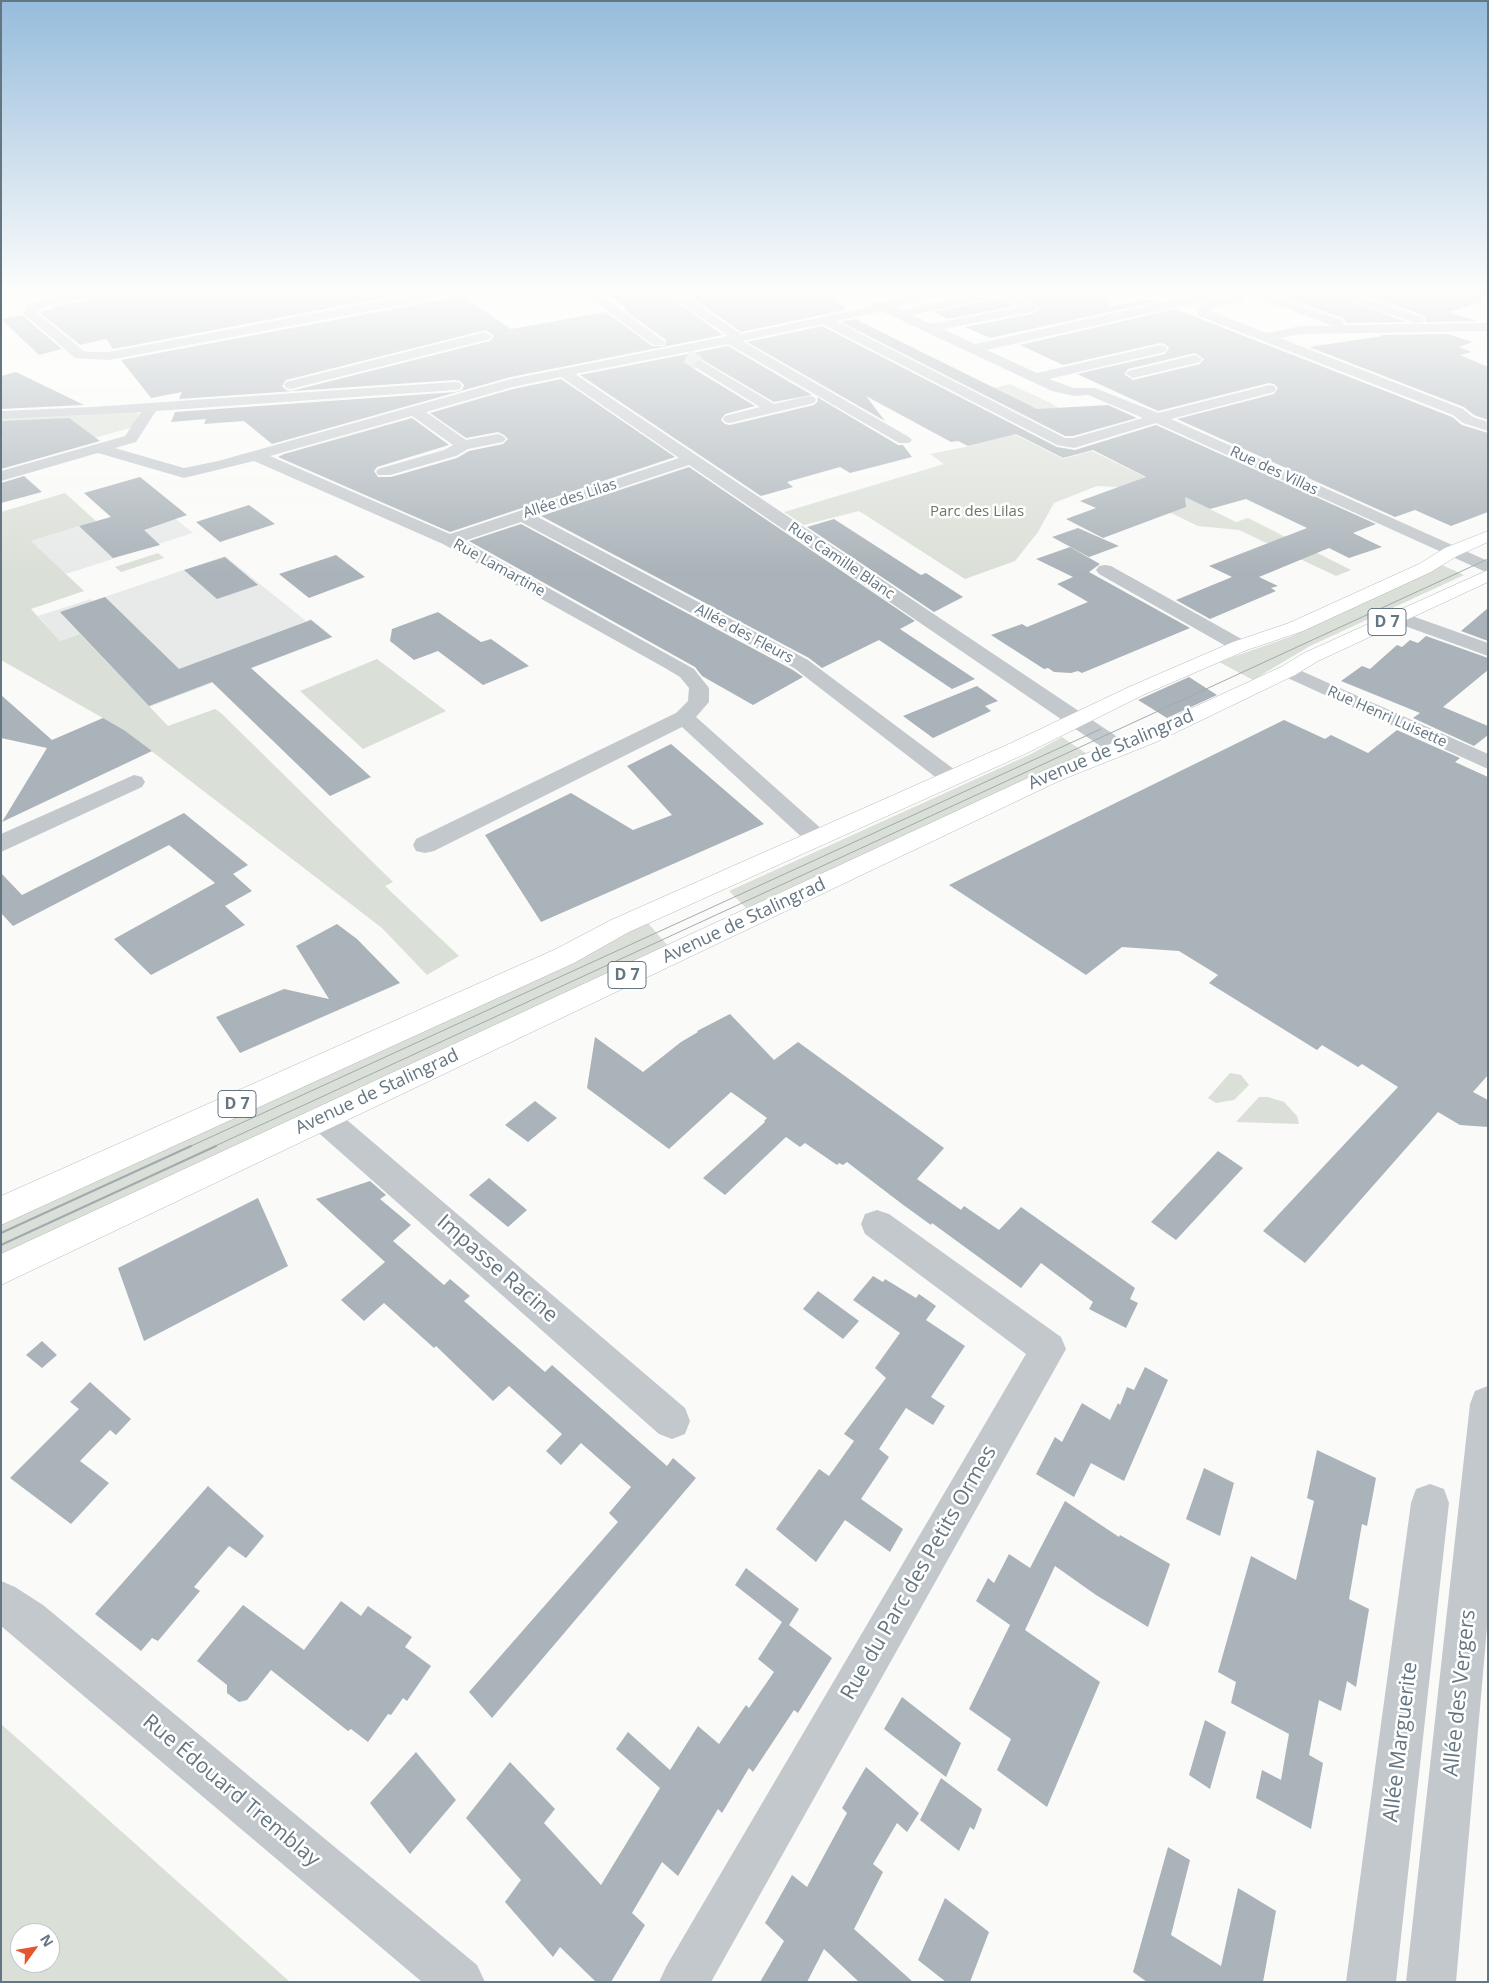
<!DOCTYPE html>
<html>
<head>
<meta charset="utf-8">
<style>
	body { margin:0 }
	#map { position:relative; width:1489px; height:1983px; overflow:hidden; background:#fafaf8; font-family:"Open Sans",sans-serif }
	canvas { display:block }
	.frame { position:absolute; inset:0; border:2px solid #657683; pointer-events:none }
	.north { position:absolute; left:10px; top:1923px; width:50px; height:50px; box-sizing:border-box; background:#fff; border:1px solid #c1c8cd; border-radius:50%; rotate:58deg; font-size:14px; font-weight:700; line-height:20px; text-align:center; color:#657683 }
	.north::after { content:''; display:block; margin:auto; width:18px; height:22px; background:#e4572e; clip-path:polygon(50% 0,100% 100%,50% 72%,0 100%) }
</style>
</head>
<body>
<div id="map">
<canvas width="1489" height="1983"></canvas>
<div class="frame"></div>
<div class="north">N</div>
</div>
<script>
const ctx = document.querySelector('canvas').getContext('2d');
ctx.lineJoin = 'round';
function paint(path, color) { ctx.fillStyle = color; ctx.fill(path, 'evenodd'); }
const toPath = rows => new Path2D(rows.map(r => 'M' + r).join(''));
function trace(path, color, width, dash) { ctx.strokeStyle = color; ctx.lineWidth = width; ctx.lineCap = dash ? 'butt' : 'round'; ctx.setLineDash(dash || []); ctx.stroke(path); }
function write(font, color, halo, rows, align = 'center') {
  ctx.font = font + ' "Open Sans",sans-serif'; ctx.lineWidth = 5; ctx.setLineDash([]); ctx.textBaseline = 'middle'; ctx.strokeStyle = halo; ctx.fillStyle = color; for (const [text, x, y, turn = 0] of rows) {
    ctx.save(); ctx.translate(x, y); ctx.rotate((+turn || 0) * Math.PI / 180); ctx.textAlign = isNaN(turn) ? turn : align; if (halo) ctx.strokeText(text, 0, 0); ctx.fillText(text, 0, 0); ctx.restore();
  }
}
paint(toPath([
	[156,503,193,533,66,574,31,541],
	[225,556,306,621,311,619,333,637,149,707,80,634,60,641,38,616,91,599,93,601]
]), '#e8e9e9');
paint(toPath([
	[1010,384,1053,404,1067,414,1077,430,994,388],
	[140,410,134,427,1,463,1,418],
	[1014,434,1063,459,1092,451,1236,522,1248,518,1351,570,1336,576,1239,530,1198,526,1117,487,1097,486,1054,503,1038,532,1015,561,965,579,859,511,804,525,784,512,944,464,930,454,970,446],
	[65,493,96,521,31,541,84,591,31,609,60,641,80,634,168,726,215,709,221,713,393,882,385,886,459,956,427,975,382,928,124,730,1,660,1,512],
	[158,553,164,558,121,572,115,567],
	[1442,565,1464,575,1310,646,1253,680,1219,662,1292,636],
	[377,659,446,711,363,749,300,691],
	[1062,737,1087,754,1057,765,747,909,729,891,1031,754],
	[648,923,668,946,1,1256,1,1223],
	[1230,1073,1241,1075,1249,1085,1234,1100,1216,1103,1208,1098],
	[1259,1097,1268,1097,1284,1102,1297,1116,1299,1124,1236,1122],
	[1,1724,28,1748,290,1982,1,1982],
	[20,1933,50,1933,50,1963,20,1963]
]), '#dadfd7');
paint(toPath([
	[91,295,389,295,389,297,113,349,106,339,80,345,39,312,54,309,52,307,87,300],
	[609,295,667,295,723,335,511,377,272,444,244,421,204,424,206,419,171,422,175,412,455,392,462,390,464,385,460,381,455,380,179,399,182,392,151,398,121,360,463,296,511,329,606,312,652,346,665,346,666,340,623,309,627,308],
	[486,330,494,336,490,341,291,391,286,390,282,386,286,380],
	[688,295,826,295,844,306,845,310,741,332],
	[1020,295,1108,295,1109,307,1147,299,1155,302,990,338,965,327,1032,314,1040,309],
	[1276,295,1335,295,1406,322,1346,323,1343,318],
	[1363,295,1480,295,1481,302,1449,312,1477,321,1425,322,1426,319,1423,315],
	[999,298,1014,306,948,319,934,312],
	[1175,309,1452,417,1462,425,1488,433,1488,512,1451,526,1415,510,1395,517,1177,419,1274,394,1278,388,1274,384,1269,383,1158,411,1077,374,1165,354,1169,348,1165,344,1160,343,1063,365,1020,345],
	[1195,353,1204,359,1200,364,1133,380,1124,374,1128,369],
	[22,315,62,349,39,355,1,319],
	[855,319,1037,409,1108,405,1137,418,1073,436,1065,436,841,322],
	[822,326,1057,447,1075,450,1156,425,1376,524,1353,533,1382,547,1349,558,1329,548,1259,577,1278,586,1271,588,1276,591,1210,619,1176,600,1232,577,1209,566,1307,528,1246,499,1210,509,1185,497,1186,507,1103,538,1066,519,1096,508,1080,501,1146,477,1093,450,1063,458,1016,434,968,446,958,441,951,442,866,396,885,421,747,342],
	[1448,334,1473,342,1459,347,1472,352,1460,355,1488,367,1488,420,1474,415,1464,407,1309,347,1383,336,1380,335],
	[728,346,812,395,774,402,699,358,691,364,694,369,755,406,725,414,721,420,725,424,730,425,814,405,818,401,817,397,898,445,903,445,912,457,850,473,840,467,787,482,793,487,761,496,580,375],
	[16,372,84,405,1,409,1,376],
	[561,379,675,457,450,532,278,457,284,454,412,418,449,445,377,467,374,471,378,477,391,477,457,458,469,451,503,444,508,439,504,435,498,432,466,438,430,413,513,389],
	[69,418,100,441,1,469,1,439,3,438,1,437,1,421],
	[689,467,915,621,900,629,975,679,952,689,879,640,822,668,809,658,541,516],
	[24,476,42,492,1,503,1,483],
	[140,477,187,515,144,530,160,545,113,558,79,526,111,517,84,493],
	[249,505,275,524,220,542,196,522],
	[834,519,921,575,926,573,963,597,934,612,807,527],
	[521,524,793,670,803,677,753,705,702,676,695,667,469,541],
	[1078,528,1119,546,1089,557,1052,537],
	[1070,547,1100,564,1089,572,1190,628,1082,673,1078,671,1071,673,1054,672,1048,668,1044,669,991,635,1022,624,1027,627,1088,602,1057,584,1073,577,1036,559],
	[336,555,365,577,309,598,279,574],
	[225,557,258,585,217,599,184,570],
	[105,597,179,669,311,620,332,637,251,668,371,777,330,796,212,682,149,706,60,612],
	[1488,608,1488,641,1461,631],
	[438,612,481,642,491,639,529,666,483,685,438,651,414,660,390,641,392,629],
	[1426,636,1488,658,1488,670,1443,707,1488,726,1488,735,1474,746,1413,718,1420,713,1341,681,1362,666,1370,669,1397,645,1402,647,1410,640,1418,643],
	[1189,677,1217,695,1167,718,1138,700],
	[977,686,998,701,985,706,991,711,933,738,903,716],
	[1,695,52,740,103,718,124,730,152,751,2,822,47,748,1,738],
	[1284,720,1325,739,1331,735,1368,753,1397,730,1460,758,1455,762,1488,777,1488,1075,1473,1092,1488,1100,1488,1127,1460,1125,1438,1112,1305,1263,1263,1231,1398,1087,1362,1064,1358,1067,1322,1045,1317,1050,1209,983,1218,975,1179,951,1122,947,1086,975,949,885],
	[671,744,764,824,541,922,485,835,571,793,633,830,672,815,627,766],
	[184,813,248,865,233,874,252,891,225,906,245,925,151,975,114,939,215,883,169,845,13,926,1,913,1,873,22,895],
	[337,924,357,939,400,983,240,1053,216,1017,284,989,329,999,296,946],
	[730,1014,774,1060,798,1042,944,1148,917,1179,961,1210,964,1206,999,1230,1021,1207,1135,1288,1130,1299,1138,1303,1126,1328,1089,1309,1093,1302,1041,1263,1021,1288,932,1223,931,1225,902,1204,847,1162,843,1165,839,1163,837,1165,805,1143,800,1147,786,1137,725,1195,703,1178,765,1122,764,1121,767,1118,731,1092,669,1149,587,1088,595,1037,643,1072,681,1042,698,1032,697,1031],
	[535,1101,557,1118,528,1142,505,1125],
	[1218,1151,1243,1168,1176,1240,1151,1222],
	[489,1178,527,1210,508,1227,469,1195],
	[370,1181,386,1195,380,1199,411,1225,393,1241,444,1285,450,1279,470,1296,464,1301,545,1372,552,1365,667,1466,673,1458,696,1478,492,1718,469,1692,618,1522,609,1513,631,1487,581,1443,561,1465,546,1451,562,1434,509,1386,493,1401,436,1346,434,1348,384,1303,364,1321,341,1300,385,1262,316,1199],
	[258,1198,288,1266,144,1341,118,1268],
	[873,1276,883,1282,885,1279,916,1298,919,1294,936,1306,926,1320,965,1346,931,1397,945,1406,933,1425,906,1408,879,1449,889,1457,861,1499,903,1529,890,1552,845,1520,816,1562,776,1529,819,1469,829,1476,854,1441,844,1434,886,1378,875,1368,900,1333,853,1300],
	[818,1291,859,1321,843,1339,803,1309],
	[42,1341,57,1355,42,1368,26,1355],
	[1145,1367,1168,1380,1124,1481,1091,1463,1074,1497,1036,1474,1055,1437,1062,1442,1082,1403,1110,1420,1118,1403,1120,1405,1127,1387,1134,1390],
	[90,1382,131,1419,116,1435,110,1430,80,1461,109,1483,71,1524,10,1478,79,1409,70,1402],
	[1317,1450,1376,1478,1367,1526,1362,1524,1349,1599,1369,1609,1356,1687,1347,1681,1341,1711,1319,1700,1309,1755,1323,1763,1311,1829,1256,1798,1262,1770,1281,1780,1289,1734,1231,1703,1236,1682,1218,1672,1251,1556,1296,1580,1314,1501,1307,1498],
	[1204,1468,1234,1483,1220,1536,1186,1519],
	[208,1486,264,1536,246,1558,229,1546,194,1587,200,1591,158,1641,152,1638,141,1651,95,1614],
	[1065,1501,1119,1537,1120,1535,1170,1564,1148,1627,1096,1595,1055,1566,1025,1630,1100,1682,1047,1807,997,1770,1011,1739,969,1709,1010,1625,976,1601,988,1578,994,1583,1009,1554,1030,1568],
	[746,1568,799,1609,789,1625,832,1658,798,1713,794,1710,753,1772,749,1768,722,1813,718,1809,678,1876,662,1862,632,1913,645,1925,611,1982,596,1982,560,1947,553,1957,505,1902,521,1880,466,1818,510,1762,555,1809,544,1823,601,1885,660,1788,616,1749,628,1732,670,1770,698,1726,719,1744,746,1705,749,1708,774,1672,758,1659,782,1622,735,1585],
	[341,1601,361,1616,368,1606,412,1637,405,1647,431,1666,407,1701,403,1698,391,1715,388,1714,368,1742,351,1729,348,1731,271,1670,247,1700,239,1702,227,1693,227,1685,197,1661,243,1605,304,1650],
	[902,1697,961,1743,946,1777,884,1729],
	[1205,1720,1226,1732,1210,1789,1189,1775],
	[416,1752,456,1800,410,1854,370,1803],
	[866,1767,919,1813,907,1832,897,1823,873,1864,883,1872,854,1929,913,1982,859,1982,824,1949,807,1982,760,1982,784,1941,765,1923,792,1875,807,1887,847,1813,842,1808],
	[941,1778,982,1809,974,1830,970,1827,959,1851,920,1820],
	[1168,1847,1190,1860,1171,1935,1221,1966,1238,1888,1276,1911,1263,1982,1147,1982,1133,1972],
	[945,1898,989,1932,970,1982,946,1982,918,1960]
]), '#aab3b9');
trace(toPath([
	[687,356,700,364]
]), '#d5d9db', 14, [14, 7]);
const major = toPath([
	[1488,531,1488,542,1457,556,1431,572,1303,631,1247,650,1143,695,1025,754,629,932,574,963,1,1225,1,1196,556,949,611,920,1009,744,1129,687,1233,642,1289,623,1419,564,1445,548,1488,531],
	[1488,570,1488,582,1318,661,1295,675,1156,742,1061,780,1,1285,1,1254,1045,770,1140,732,1281,667,1304,653,1488,570]
]);
trace(major, '#b5babe', 1);
paint(toPath([
	[62,295,89,295,87,298,46,306,36,312,84,351,94,352,109,352,412,295,432,295,418,302,109,360,75,358,23,313,27,305,39,300,62,295],
	[586,295,601,295,665,342,663,345,653,345,586,295],
	[669,295,684,295,741,334,861,309,871,306,873,302,882,303,909,295,931,295,929,298,894,307,902,310,968,295,994,295,988,299,912,315,931,324,1019,307,998,295,1015,295,1038,308,1032,312,943,329,975,344,1195,295,1219,295,1213,299,987,350,1037,373,1160,345,1165,346,1167,349,1165,352,1049,379,1074,388,1095,388,1158,413,1269,385,1274,386,1276,389,1274,392,1171,419,1488,561,1488,573,1156,423,1074,448,1057,445,822,324,742,341,909,437,912,440,909,443,899,443,728,344,575,374,1128,744,1131,749,1128,754,1120,756,1112,754,689,465,536,516,808,660,959,773,962,778,959,783,951,785,943,783,794,668,521,522,464,541,694,669,709,688,709,702,696,717,825,832,828,837,825,842,816,845,807,842,682,727,434,851,425,853,416,851,413,845,416,839,676,713,688,701,689,688,680,677,665,668,443,544,254,461,184,478,98,453,1,481,1,471,125,436,141,412,1,419,1,411,92,407,455,382,460,383,462,386,460,389,455,390,156,411,136,442,115,448,184,468,218,461,511,379,728,336,669,295],
	[881,311,1052,391,1074,396,1088,395,1143,418,1073,438,1065,438,836,321,881,311],
	[561,377,679,458,450,534,270,456,412,416,453,445,444,450,378,469,376,472,378,475,390,475,456,456,468,449,503,442,506,439,503,436,498,434,466,440,426,412,513,387,561,377],
	[1232,295,1242,295,1244,298,1242,301,1213,307,1210,311,1267,333,1301,326,1333,326,1250,295,1269,295,1342,320,1344,323,1343,325,1488,323,1488,331,1301,334,1280,338,1463,409,1473,417,1488,422,1488,431,1463,423,1453,415,1199,316,1197,313,1204,301,1232,295],
	[1337,295,1356,295,1422,317,1424,320,1422,323,1414,323,1337,295],
	[485,332,492,336,490,339,291,389,286,388,284,385,286,382,485,332],
	[1195,355,1202,359,1200,362,1133,378,1126,374,1128,371,1195,355],
	[700,360,774,404,809,396,814,397,816,400,814,403,730,423,725,422,723,419,725,416,760,407,695,367,693,364,700,360],
	[1105,565,1111,566,1247,642,1250,646,1247,650,1240,652,1233,650,1099,574,1096,570,1099,566,1105,565],
	[1398,611,1488,643,1488,656,1391,621,1388,617,1391,613,1398,611],
	[1288,665,1488,754,1488,769,1281,675,1278,671,1281,667,1288,665],
	[134,775,142,777,145,782,142,787,1,852,1,834,134,775],
	[323,1106,334,1109,685,1408,690,1421,685,1434,672,1439,659,1434,312,1127,308,1118,312,1109,323,1106],
	[877,1210,889,1214,1061,1337,1066,1349,711,1982,659,1982,667,1965,1026,1354,865,1234,861,1224,865,1214,877,1210],
	[1488,1386,1488,1616,1456,1982,1406,1982,1470,1404,1475,1391,1488,1386],
	[1430,1484,1444,1489,1449,1503,1396,1982,1346,1982,1411,1503,1416,1489,1430,1484],
	[1,1581,15,1587,43,1605,477,1965,485,1982,422,1982,1,1626,1,1581]
]), '#c3c8cc');
paint(major, '#fff');
trace(toPath([
	[189,1147,1101,729],
	[213,1147,1488,559]
]), '#a2aab0', 1);
trace(toPath([
	[1,1233,191,1146],
	[1,1245,216,1146]
]), '#a2aab0', 2);
const sky = ctx.createLinearGradient(0, 0, 0, 573);
sky.addColorStop(0, '#96bcdc');
sky.addColorStop(0.51, '#fdfdfc');
sky.addColorStop(1, '#fdfdfc00');
ctx.fillStyle = sky;
ctx.fillRect(0, 0, 1489, 573);
write('15px', '#657683', '#fff', [
	["Rue des Villas",1274,471,25],
	["Allée des Lilas",570,499,-18],
	["Rue Camille Blanc",841,561,34],
	["Rue Lamartine",499,568,29],
	["Allée des Fleurs",744,634,28],
	["Rue Henri Luisette",1387,717,24]
]);
write('15px', '#687a64', '#fff', [
	["Parc des Lilas",977,512]
]);
for (const [x, y, w] of [
	[1387,622,38],
	[627,975,38],
	[237,1104,38]
]) { const box = new Path2D(); box.roundRect(x - w / 2, y - 13.5, w, 27, 4); ctx.fillStyle = '#fff'; ctx.fill(box); trace(box, '#657683', 1); }
write('bold 16px', '#657683', null, [
	["D 7",1387,622],
	["D 7",627,975],
	["D 7",237,1104]
]);
write('18px', '#657683', '#fff', [
	["Avenue de Stalingrad",1111,750,-23],
	["Avenue de Stalingrad",744,921,-25],
	["Avenue de Stalingrad",377,1092,-25]
]);
write('21px', '#657683', '#fff', [
	["Impasse Racine",497,1269,41],
	["Rue du Parc des Petits Ormes",919,1573,-60],
	["Allée des Vergers",1460,1693,-84],
	["Allée Marguerite",1401,1742,-83],
	["Rue Édouard Tremblay",231,1791,40]
]);
</script>
</body>
</html>
